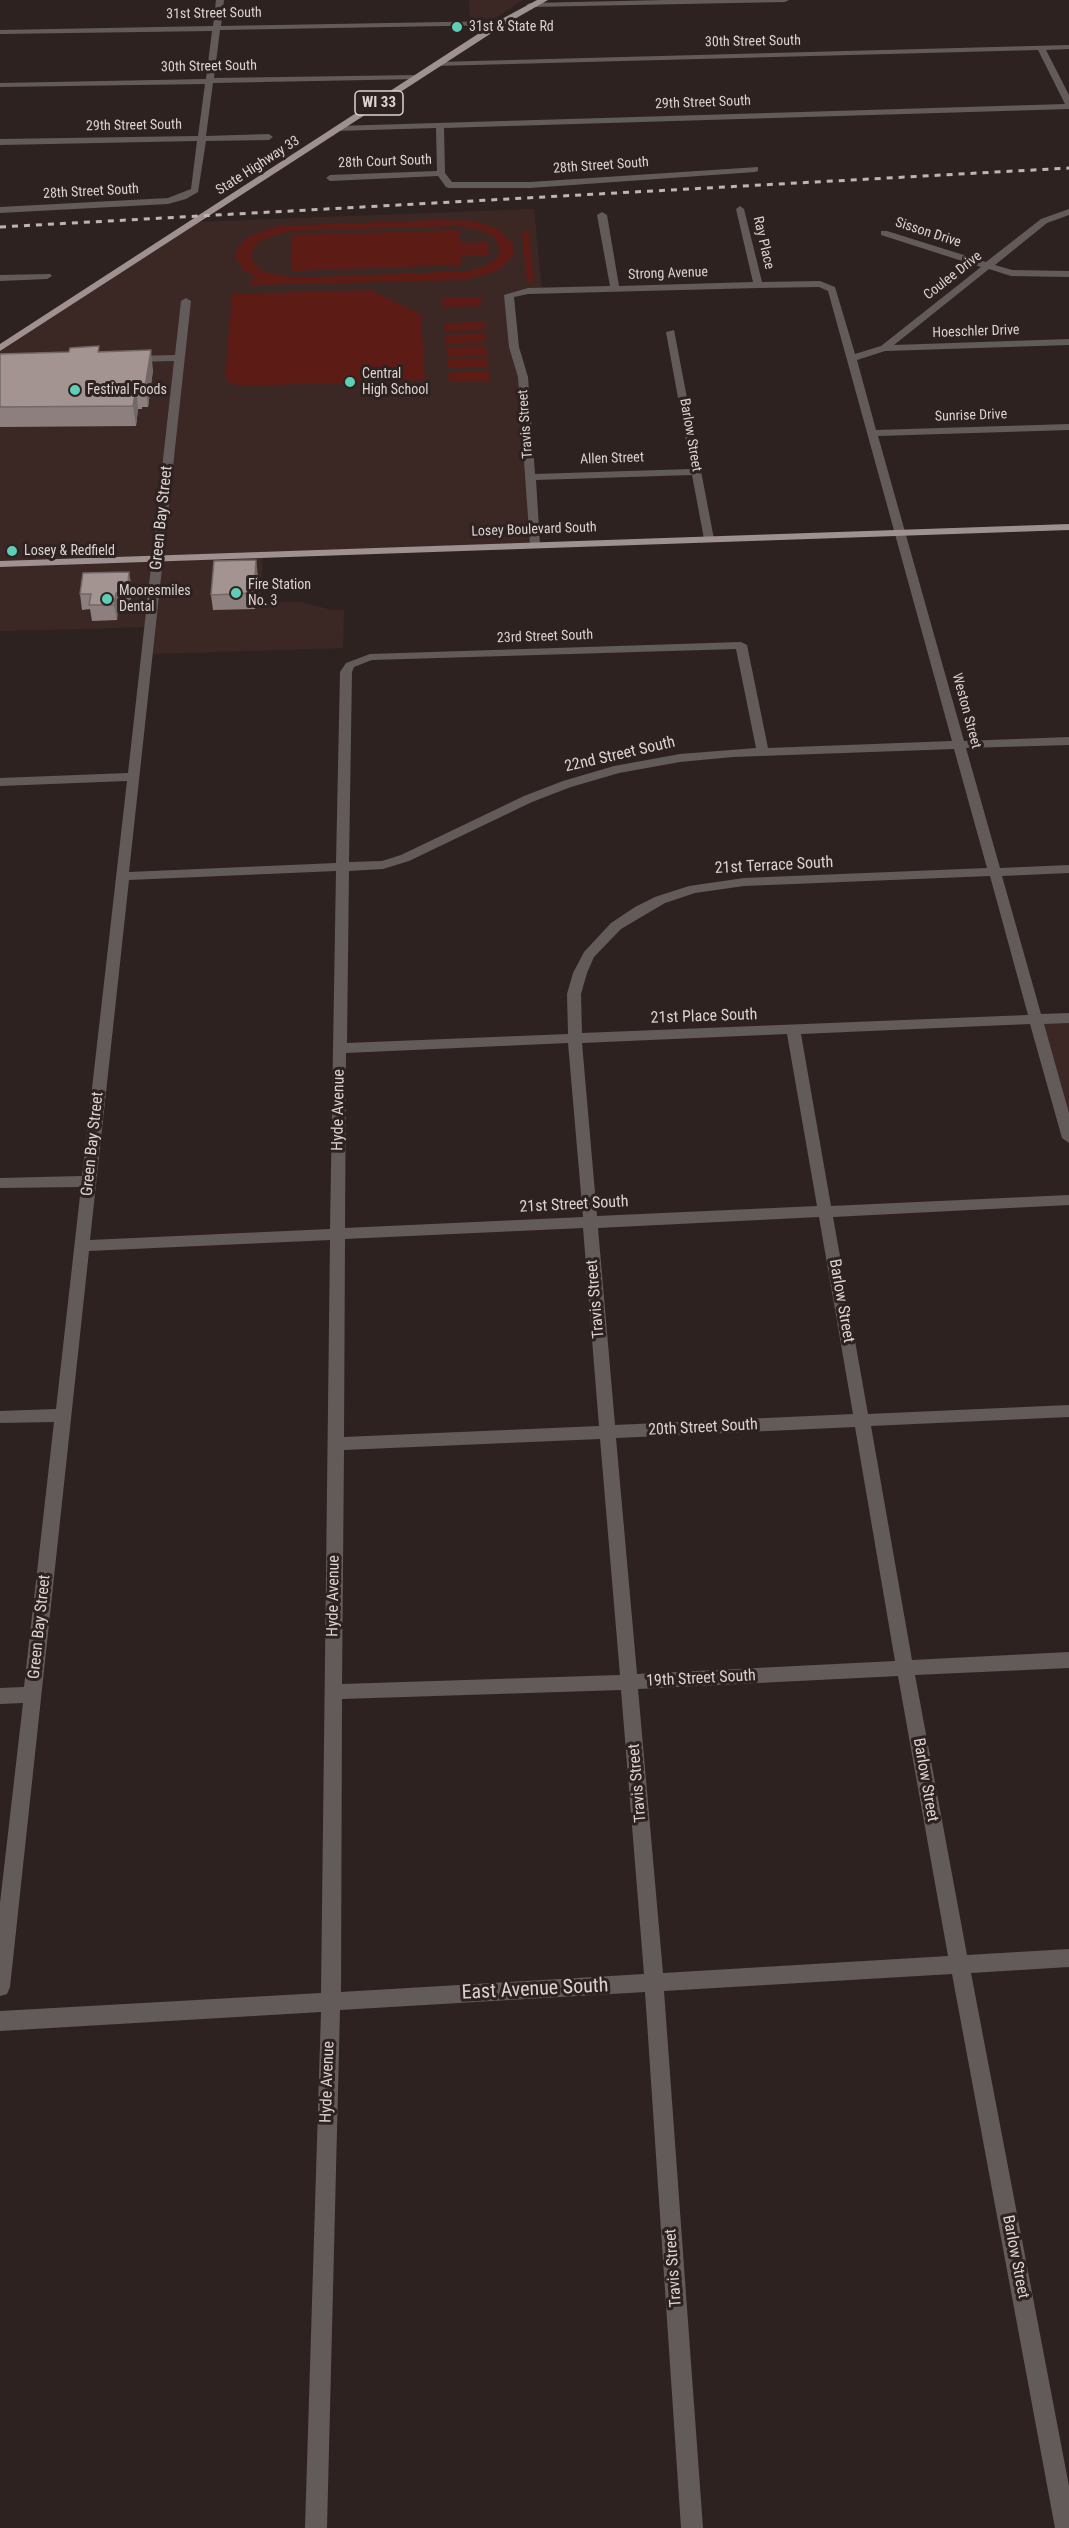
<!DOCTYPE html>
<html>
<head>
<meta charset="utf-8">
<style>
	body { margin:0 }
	canvas { display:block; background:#2e2220 }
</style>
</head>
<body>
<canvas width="1069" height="2528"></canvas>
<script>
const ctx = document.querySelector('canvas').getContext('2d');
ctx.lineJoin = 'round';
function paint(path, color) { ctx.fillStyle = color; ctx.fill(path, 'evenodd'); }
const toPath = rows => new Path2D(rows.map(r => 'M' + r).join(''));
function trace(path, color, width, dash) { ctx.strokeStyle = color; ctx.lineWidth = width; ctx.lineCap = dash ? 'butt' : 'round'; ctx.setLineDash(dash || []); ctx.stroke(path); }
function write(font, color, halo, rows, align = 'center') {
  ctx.font = font + ' "Roboto Condensed",sans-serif'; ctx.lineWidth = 6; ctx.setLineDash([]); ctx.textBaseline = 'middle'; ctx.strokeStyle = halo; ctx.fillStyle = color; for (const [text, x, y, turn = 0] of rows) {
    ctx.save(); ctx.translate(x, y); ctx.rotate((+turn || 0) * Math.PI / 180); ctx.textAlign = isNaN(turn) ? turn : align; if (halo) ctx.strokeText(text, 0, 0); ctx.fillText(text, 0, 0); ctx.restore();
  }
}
paint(toPath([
	[469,0,523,0,495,18,470,20],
	[534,209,542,291,511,294,535,545,263,554,260,602,300,602,332,610,344,610,343,648,147,654,150,627,0,631,0,347,197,222],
	[1069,1018,1069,1138,1036,1019]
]), '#3b2825');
paint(toPath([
	[438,220,473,221,498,229,512,242,514,252,512,257,503,267,491,273,463,280,251,285,251,279,257,278,242,269,235,256,239,246,248,237,278,226],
	[459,226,483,231,495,238,500,249,498,257,487,265,469,271,297,278,268,273,258,268,251,258,254,247,261,240,289,231],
	[459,230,461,243,488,242,489,255,462,255,462,265,291,271,291,235],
	[522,232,529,232,534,282,527,282],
	[370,290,421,314,425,380,238,386,225,379,232,294],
	[481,297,482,306,443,307,442,298],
	[484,322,485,330,445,331,444,323],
	[485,334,486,342,446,344,445,335],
	[486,346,487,355,447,357,446,347],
	[487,358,488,367,447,368,447,359],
	[489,371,490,381,449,382,448,373]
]), '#5d1b16');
paint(toPath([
	[216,0,224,0,221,26,501,21,505,23,501,25,220,30,214,78,418,75,422,77,418,79,213,83,206,136,269,134,273,137,269,140,206,141,198,192,186,199,168,204,0,213,0,207,168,198,191,189,197,141,0,145,0,139,198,136,205,84,0,87,0,83,206,79,212,31,0,34,0,30,213,26,216,0],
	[666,0,789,0,785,2,530,7,526,5,530,3,666,0],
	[1069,45,1069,49,1046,50,1069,95,1069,109,444,128,445,173,452,182,530,182,758,167,758,171,755,172,530,188,449,188,446,187,438,176,330,181,326,178,330,175,437,171,436,128,335,131,335,127,338,126,1065,104,1038,50,435,66,435,62,438,62,1069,45],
	[740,206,744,209,762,282,820,281,835,287,855,354,881,346,981,267,881,235,881,231,887,231,986,262,1041,219,1069,209,1069,215,1047,223,995,265,1012,270,1069,271,1069,277,1011,276,989,269,894,345,1069,339,1069,345,885,351,857,360,876,430,1069,424,1069,430,878,436,964,741,1069,737,1069,745,966,748,1000,868,1069,865,1069,873,1002,876,1041,1014,1069,1013,1069,1023,1044,1024,1069,1113,1069,1143,1062,1138,1030,1024,801,1034,831,1206,1069,1195,1069,1205,833,1217,868,1414,1069,1405,1069,1417,871,1426,912,1660,1069,1652,1069,1668,915,1675,967,1955,1069,1949,1069,1967,971,1973,1069,2486,1069,2528,1055,2528,952,1974,664,1991,703,2528,681,2528,645,1992,340,2010,327,2528,305,2528,321,2012,0,2031,0,2011,321,1993,330,1240,89,1251,10,1987,7,1994,0,1996,0,1903,23,1703,0,1704,0,1688,24,1687,54,1422,0,1423,0,1411,56,1409,81,1187,0,1188,0,1178,82,1176,127,781,0,786,0,778,128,773,174,361,132,362,127,359,132,356,175,355,181,301,186,298,191,301,129,872,336,863,340,672,346,663,370,654,741,642,747,645,768,748,952,741,828,291,819,287,758,288,528,294,514,297,519,347,528,377,535,474,691,469,666,332,674,330,714,539,709,542,704,539,692,475,536,480,540,545,535,548,530,545,518,377,509,347,504,295,528,288,610,286,597,215,602,212,607,215,619,286,753,282,736,209,740,206],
	[736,649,756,748,680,754,614,766,563,781,524,796,401,855,382,861,349,862,352,672,354,667,372,660,736,649],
	[954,749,987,868,744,878,689,886,655,897,635,907,611,923,584,952,573,973,567,994,568,1034,347,1043,349,871,383,869,409,861,532,802,571,787,619,773,680,762,733,757,954,749],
	[336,871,330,1229,90,1240,129,880,336,871],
	[990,876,1028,1015,582,1033,581,994,587,973,594,957,621,929,665,903,695,893,744,886,990,876],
	[787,1034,817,1206,597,1216,582,1043,787,1034],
	[568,1043,583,1217,345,1228,346,1053,568,1043],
	[819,1217,853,1414,615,1425,598,1228,819,1217],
	[583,1228,599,1426,344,1437,345,1239,583,1228],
	[855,1427,895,1661,637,1674,616,1438,855,1427],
	[600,1439,620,1675,342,1684,344,1450,600,1439],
	[898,1676,948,1956,663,1973,638,1689,898,1676],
	[621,1690,644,1974,341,1992,342,1699,621,1690],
	[50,274,52,276,47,279,0,281,0,275,50,274]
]), '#625b5a');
paint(toPath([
	[537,0,548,0,504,25,0,351,0,344,498,21,537,0],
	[1069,524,1069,530,0,567,0,561,1069,524]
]), '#9e918f');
trace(toPath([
	[0,227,1069,168]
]), '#beb4b3', 3, [6, 6]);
paint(toPath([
	[100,352,153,370,148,407,142,407,142,409,138,409,136,426,0,427,0,354],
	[258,576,255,609,213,610,211,595],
	[132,588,129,609,118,609,117,620,92,621,90,609,82,610,80,594]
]), '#8c7f7d');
paint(toPath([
	[151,350,153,370,148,407,145,387],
	[136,389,138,409,136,426,133,406],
	[256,560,258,576,255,609,254,593],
	[129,572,132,588,129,609,127,593],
	[116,593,118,609,117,620,114,605]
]), '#726866');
const building = toPath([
	[99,346,98,352,151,350,145,387,140,387,139,389,136,389,133,406,0,407,0,354,69,352,70,348,99,346],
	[256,560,254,593,211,595,214,561,256,560],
	[129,572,127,593,116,593,114,605,89,605,91,594,80,594,83,573,129,572]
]);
paint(building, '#a39491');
trace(building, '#726866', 1.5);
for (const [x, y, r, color] of [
	[457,27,6,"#5eceb7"],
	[350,382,6,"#5eceb7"],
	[75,390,6,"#5eceb7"],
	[12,551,6,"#5eceb7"],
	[236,593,6,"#5eceb7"],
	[107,599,6,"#5eceb7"]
]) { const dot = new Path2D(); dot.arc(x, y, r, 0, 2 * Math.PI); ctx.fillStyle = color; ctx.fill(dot); trace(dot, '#2e2220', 2); }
write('14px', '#dbd2d1', '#2e2220', [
	["31st Street South",214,14,-1],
	["30th Street South",753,42,-1],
	["30th Street South",209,67,-1],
	["29th Street South",703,103,-2],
	["29th Street South",134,126,-1],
	["28th Court South",385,162,-2],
	["State Highway 33",258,166,-33],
	["28th Street South",601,166,-4],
	["28th Street South",91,192,-3],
	["Sisson Drive",928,233,18],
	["Ray Place",763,243,77],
	["Strong Avenue",668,274,-2],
	["Coulee Drive",953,276,-38],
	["Hoeschler Drive",976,332,-2],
	["Sunrise Drive",971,416,-2],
	["Travis Street",526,424,-94],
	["Barlow Street",690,435,80],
	["Allen Street",612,459,-2],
	["Losey Boulevard South",534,530,-2],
	["23rd Street South",545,637,-2],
	["Weston Street",966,711,75]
]);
write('14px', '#dbd2d1', '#2e2220', [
	["31st & State Rd",469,27],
	["Central",362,374],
	["High School",362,390],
	["Festival Foods",87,390],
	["Losey & Redfield",24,551],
	["Fire Station",248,585],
	["No. 3",248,601],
	["Mooresmiles",119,591],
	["Dental",119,607]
], 'left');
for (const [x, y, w] of [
	[379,103,48]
]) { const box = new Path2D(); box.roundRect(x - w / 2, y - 12, w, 24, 4.5); ctx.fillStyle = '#2e2220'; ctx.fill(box); trace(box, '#dbd2d1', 1.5); }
write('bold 15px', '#dbd2d1', null, [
	["WI 33",379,103]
]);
write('16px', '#dbd2d1', '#2e2220', [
	["Green Bay Street",162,518,-84],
	["22nd Street South",620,755,-13],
	["21st Terrace South",774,866,-3],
	["21st Place South",704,1017,-2],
	["Hyde Avenue",339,1110,-89],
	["Green Bay Street",93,1144,-84],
	["21st Street South",574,1205,-3],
	["Travis Street",596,1299,-95],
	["Barlow Street",841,1301,80],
	["20th Street South",703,1428,-3],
	["Hyde Avenue",334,1596,-89],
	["Green Bay Street",40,1627,-84],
	["19th Street South",701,1679,-3],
	["Barlow Street",925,1780,80],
	["Travis Street",638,1783,-95],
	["Hyde Avenue",328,2082,-88],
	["Barlow Street",1015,2257,79],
	["Travis Street",674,2268,-94]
]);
write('20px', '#dbd2d1', '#2e2220', [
	["East Avenue South",535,1990,-3]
]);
</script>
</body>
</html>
